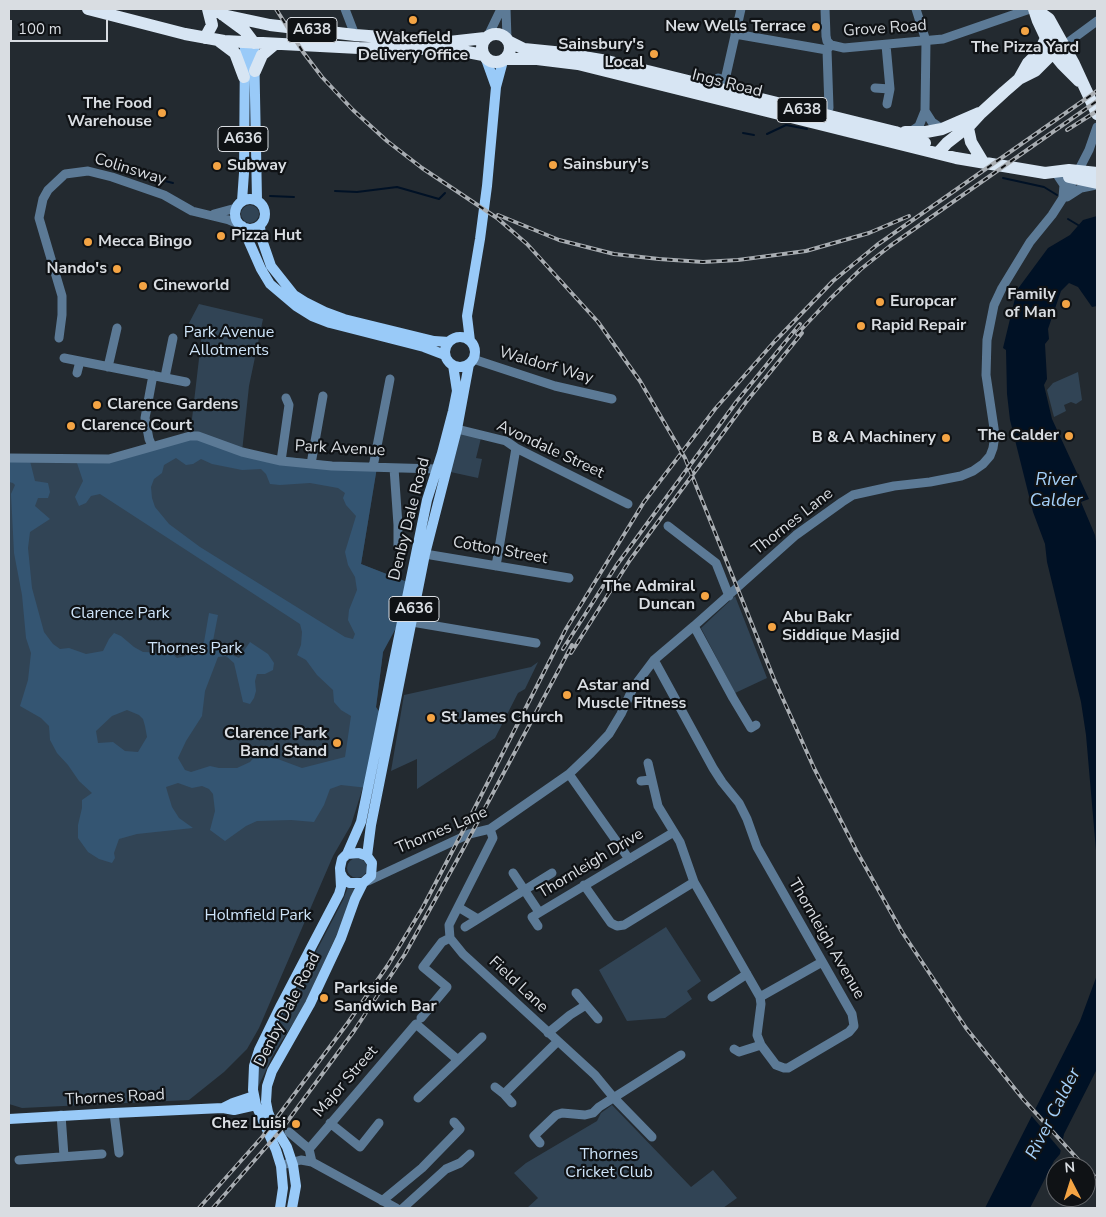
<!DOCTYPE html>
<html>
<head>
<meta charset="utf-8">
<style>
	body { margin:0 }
	#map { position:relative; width:1106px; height:1217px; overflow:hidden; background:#232a30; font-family:"Nunito Sans",sans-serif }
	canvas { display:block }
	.frame { position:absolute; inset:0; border:10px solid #d9dde2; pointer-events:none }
	.north { position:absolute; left:1046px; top:1157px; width:50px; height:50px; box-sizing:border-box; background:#0f1215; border:1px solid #606367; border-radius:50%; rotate:355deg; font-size:14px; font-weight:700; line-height:20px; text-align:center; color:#d9dde2 }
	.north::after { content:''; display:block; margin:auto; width:18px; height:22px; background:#f4a444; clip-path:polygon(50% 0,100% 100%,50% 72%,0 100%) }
	.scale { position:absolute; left:10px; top:20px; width:98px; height:22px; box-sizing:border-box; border:2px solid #d9dde2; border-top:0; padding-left:6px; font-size:15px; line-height:18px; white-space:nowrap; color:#d9dde2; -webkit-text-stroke:4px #0f1215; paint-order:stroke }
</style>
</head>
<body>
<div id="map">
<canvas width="1106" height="1217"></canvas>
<div class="frame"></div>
<div class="north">N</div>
<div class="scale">100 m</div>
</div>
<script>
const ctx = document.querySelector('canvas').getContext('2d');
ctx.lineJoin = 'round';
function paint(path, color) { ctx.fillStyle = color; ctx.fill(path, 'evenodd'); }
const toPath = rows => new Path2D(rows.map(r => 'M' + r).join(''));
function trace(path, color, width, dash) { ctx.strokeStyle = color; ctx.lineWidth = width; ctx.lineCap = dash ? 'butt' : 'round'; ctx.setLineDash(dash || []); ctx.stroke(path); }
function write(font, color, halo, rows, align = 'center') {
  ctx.font = font + ' "Nunito Sans",sans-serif'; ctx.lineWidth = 4.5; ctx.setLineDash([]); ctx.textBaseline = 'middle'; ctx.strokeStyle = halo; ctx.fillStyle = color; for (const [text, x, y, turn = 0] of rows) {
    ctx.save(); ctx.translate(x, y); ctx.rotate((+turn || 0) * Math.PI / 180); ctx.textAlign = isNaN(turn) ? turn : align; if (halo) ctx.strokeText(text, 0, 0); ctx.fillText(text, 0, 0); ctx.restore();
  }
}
paint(toPath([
	'241 214a9 9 0 1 1 18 0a9 9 0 1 1-18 0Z',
	[199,304,263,319,249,386,242,452,281,461,377,467,361,564,401,580,383,652,376,707,363,787,351,825,333,856,259,1028,247,1049,224,1072,189,1100,22,1108,9,1104,9,458,109,459,190,436,202,333,188,325],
	[1078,372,1082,400,1076,404,1071,402,1064,405,1066,411,1054,417,1047,390,1053,383],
	[457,429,482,434,476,458,482,459,478,478,446,471],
	[735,596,767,678,735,693,701,628],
	[538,662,525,689,518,693,495,738,417,789,417,759,391,771,404,695,531,667],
	'347 868a10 10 0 1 1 20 0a10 10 0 1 1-20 0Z',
	[348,887,355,889,342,923,303,1008,274,1053,258,1087,257,1079,261,1057,343,900],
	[666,927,701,981,687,991,692,999,665,1018,627,1021,599,970],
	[612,1105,691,1187,713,1170,737,1198,723,1208,527,1208,538,1198,514,1173,526,1163,597,1121,601,1113]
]), '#314455');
paint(toPath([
	[190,436,242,452,377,467,361,564,410,583,396,628,383,652,376,707,383,717,368,788,341,785,330,789,324,805,314,822,291,820,257,821,246,826,225,841,210,830,215,811,213,794,209,789,202,786,192,788,178,783,166,787,168,794,172,807,179,818,193,828,137,834,119,839,114,853,115,858,112,863,99,859,88,852,78,838,78,825,82,808,82,800,92,793,79,781,68,765,57,753,50,740,49,726,41,718,20,706,28,680,31,653,26,638,22,595,14,553,11,494,15,485,13,483,9,482,9,458,29,457,35,481,48,483,50,492,48,498,38,498,35,506,50,519,30,532,28,548,32,588,44,632,53,644,60,649,69,648,86,654,103,651,109,639,114,633,121,636,134,647,143,652,171,653,177,658,186,656,190,648,204,642,209,613,218,615,212,646,239,658,250,642,268,654,274,663,273,670,265,674,257,674,255,681,256,691,254,698,250,704,243,702,234,663,226,656,218,657,205,691,202,716,186,741,178,758,185,770,191,772,210,766,219,768,237,768,250,762,259,752,302,768,345,757,351,716,341,710,334,702,333,690,317,675,306,660,297,655,301,645,302,632,300,624,100,494,91,496,86,503,79,506,75,497,83,481,76,460,109,459],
	[176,458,186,465,193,464,201,459,212,464,242,470,261,469,266,474,270,484,280,485,310,483,338,488,345,493,343,498,346,505,356,516,345,552,348,565,355,577,357,590,349,610,348,620,355,634,353,639,345,637,200,547,169,524,155,507,152,498,151,487,154,479,162,473,164,465],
	[127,710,139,715,143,719,145,726,147,737,138,752,125,751,113,742,98,743,96,731,112,716]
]), '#345572');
paint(toPath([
	[1097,216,1097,306,1092,307,1078,287,1069,283,1061,291,1048,329,1049,339,1045,344,1047,379,1044,385,1052,419,1089,499,1081,502,1095,535,1097,548,1097,862,1086,735,1081,702,1047,562,1045,544,1033,512,1010,420,1007,394,1006,350,1003,348,1017,290,1048,248,1070,235,1083,220],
	[1097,975,1097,1069,1064,1134,1060,1154,1054,1161,1030,1208,985,1208,1080,1021]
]), '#001125');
paint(toPath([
	[1034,1107,1066,1144,1063,1153,1030,1114]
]), '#232a30');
trace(toPath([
	[743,133,754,135],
	[767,134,786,125,807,129],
	[133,173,173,183],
	[1003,178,1044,187,1057,195],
	[335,191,357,192,397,187,439,199,445,193],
	[270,196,294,197],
	[1068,219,1078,225]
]), '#001125', 2);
trace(toPath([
	[345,9,355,35],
	[506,9,507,39],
	[825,9,826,36,827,41,831,45],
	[735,34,827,50],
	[488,36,501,9],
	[831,45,844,48,943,39,1030,9],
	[886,45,890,89,887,104],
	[1059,49,1097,21],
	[718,78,733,83],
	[725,80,741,9],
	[875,88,890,89],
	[829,108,827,50,829,47],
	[925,111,932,122,942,129],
	[910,132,919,126,925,111,926,41,916,9],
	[1058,176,1064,185,1063,197],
	[1067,197,1081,188,1096,185],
	[214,214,236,208],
	[59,338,62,315,62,296,39,218,43,199,48,190,65,174,88,171,112,177,164,195,192,211,229,220,239,224],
	[64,358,186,382],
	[473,359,555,386,612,399],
	[108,367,117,328],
	[77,373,80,361],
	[165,377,173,338],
	[457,429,506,441,516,448,628,504],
	[152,446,149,439,145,418,153,375],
	[9,458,109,459,190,436,198,436,242,452,281,461,332,466,437,469],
	[281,461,289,405,286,398],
	[311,464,323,396],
	[373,467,390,379],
	[394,468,398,525,398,546],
	[668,526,716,563,729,596],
	[425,554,569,578],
	[496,566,516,448],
	[412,622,536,643],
	[694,626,733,698,751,728,756,725],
	[648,763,658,806,680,842,694,882,760,997,761,1004,757,1035,761,1045,776,1065,784,1068,788,1068,849,1032,854,1026,852,1014,757,847,747,819,739,803,722,782,713,768,654,660],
	[569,774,629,859],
	[641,781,651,780],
	[490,829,493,838,452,919,449,925,450,938,463,954,595,1075,614,1098,652,1137],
	[513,873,537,909],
	[368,881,456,840,469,834,490,829,569,774,591,753,609,734,621,714,633,688,654,660,694,626,796,535,842,502,853,495,894,486,930,482,961,476,973,471,983,464,990,456,993,448,995,435,986,375,987,340,994,305,1002,288,1030,242,1052,215,1070,187,1089,150,1097,127],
	[584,885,611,923,617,926,624,925,694,882],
	[458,907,478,919],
	[538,926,532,917,674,832],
	[465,927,552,873],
	[576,993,598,1019],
	[712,997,747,974],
	[760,997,822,962],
	[421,1018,447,987,423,967,442,942,450,938],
	[548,1033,570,1015,586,1005],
	[734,1049,739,1052,761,1045],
	[495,1087,504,1094,512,1103],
	[504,1094,557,1042],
	[418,1098,482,1037],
	[114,1113,119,1153],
	[61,1115,64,1156],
	[330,1123,360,1147,379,1123],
	[289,1132,309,1149],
	[540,1143,534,1136,556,1115,562,1113,585,1115,593,1113,599,1107,681,1055],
	[19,1160,102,1154],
	[312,1162,309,1149,416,1024,458,1060],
	[286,1164,301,1160,312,1162,396,1208],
	[382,1201,422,1168,460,1129,454,1122],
	[403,1208,446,1169,460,1163,470,1154]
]), '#5c7a96', 9);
trace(toPath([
	[254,43,257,200],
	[486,59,496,87],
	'235 214a15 15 0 1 1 30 0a15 15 0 1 1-30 0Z',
	[242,201,244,173,245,43],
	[242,226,261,269,270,284,296,306,312,316,330,323,424,347,445,355],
	[260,226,261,237,271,266,294,295,305,302,325,312,344,319,434,341,449,342],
	'445 352a15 15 0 1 1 30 0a15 15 0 1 1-30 0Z',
	[470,341,467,316,480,239,487,186,496,87,503,61],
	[347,854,361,822,427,500,442,453,453,411,457,391,453,365],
	[367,856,371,825,425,554,457,429,469,364],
	[223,1108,233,1103,254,1096],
	[9,1119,114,1113,223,1108,234,1110,256,1105],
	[280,1208,283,1188,281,1166,276,1150,256,1105,253,1090,254,1066,259,1050,281,1005,339,894,341,887,340,868,342,859,347,854,359,853,367,856,372,863,371,876,363,883,349,883,343,878,341,874],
	[292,1208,296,1186,293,1165,287,1147,272,1122,268,1112,266,1102,267,1086,272,1071,310,1004,341,938,355,899,363,883]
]), '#99caf8', 10);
trace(toPath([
	[88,9,185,34,224,41,359,48,436,49,457,50,483,55],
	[215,9,245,31,254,43],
	[1034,9,1038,21,1053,53,1062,64,1079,81],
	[1035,9,1049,19,1074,64,1097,114],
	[223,15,270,25,355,35,449,42,485,38],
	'482 48a14 14 0 1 1 28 0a14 14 0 1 1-28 0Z',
	[205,38,212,25,208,9],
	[219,41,235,53,244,77],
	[508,41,524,49,554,52,607,61,895,132,925,143],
	[506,59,537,59,578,64,956,158,1045,173,1069,170,1097,173],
	[255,71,262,55,275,44],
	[1019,79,1028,63,1040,51,1046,38],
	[968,128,971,142,983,162],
	[905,132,926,132,942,129,979,113],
	[938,153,947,143,970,125,981,113,1004,92,1019,79,1035,71,1053,53],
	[1069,177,1097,183]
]), '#d7e5f3', 12);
const rail = toPath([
	[276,9,303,52,322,77,353,110,387,141,422,168,497,218,527,244,598,322,640,381,685,458,774,679,814,768,856,850,902,932,966,1028,1023,1099,1085,1167],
	[1067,130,1097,111],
	[498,215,559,240,614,254,659,259,703,262,738,260,806,251,869,233,909,216],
	[797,334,830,299,861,269,890,246,1097,101],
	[563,649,616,566,737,401,800,324],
	[571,653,630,560,746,402,802,333],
	[1086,1168,1097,1179],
	[199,1208,263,1136,347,1024,388,965,423,907,464,829,566,629,644,502,715,409,775,341,833,281,877,245,1097,91],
	[213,1208,281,1130,354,1031,405,954,461,853,572,645]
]);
trace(rail, '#a8adb2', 4);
trace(rail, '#0f1215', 2, [5.5]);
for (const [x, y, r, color] of [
	[413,20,5,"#f4a444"],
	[816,27,5,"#f4a444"],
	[1025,31,5,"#f4a444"],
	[654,54,5,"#f4a444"],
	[162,113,5,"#f4a444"],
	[553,165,5,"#f4a444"],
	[217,166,5,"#f4a444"],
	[221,236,5,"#f4a444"],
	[88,242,5,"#f4a444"],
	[117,269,5,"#f4a444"],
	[143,286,5,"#f4a444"],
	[880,302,5,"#f4a444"],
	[1066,304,5,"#f4a444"],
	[861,326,5,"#f4a444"],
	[97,405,5,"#f4a444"],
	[71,426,5,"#f4a444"],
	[1069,436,5,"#f4a444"],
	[946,438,5,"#f4a444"],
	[705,596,5,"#f4a444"],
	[772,627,5,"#f4a444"],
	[567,695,5,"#f4a444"],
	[431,718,5,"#f4a444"],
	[337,743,5,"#f4a444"],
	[324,998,5,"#f4a444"],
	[296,1124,5,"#f4a444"]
]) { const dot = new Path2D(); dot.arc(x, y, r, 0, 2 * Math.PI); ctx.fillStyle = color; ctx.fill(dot); trace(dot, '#0f1215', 2); }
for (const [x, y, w] of [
	[312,30,50],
	[802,110,50],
	[243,139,50],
	[414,609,50]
]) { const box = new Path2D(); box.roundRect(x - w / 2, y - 12.5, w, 25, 4); ctx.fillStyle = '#0f1215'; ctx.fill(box); trace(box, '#d9dde2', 1); }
write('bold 15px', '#d9dde2', null, [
	["A638",312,30],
	["A638",802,110],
	["A636",243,139],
	["A636",414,609]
]);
write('bold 16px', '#d9dde2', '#0f1215', [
	["New Wells Terrace",806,27,"right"],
	["Wakefield",413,38,"center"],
	["Delivery Office",413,56,"center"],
	["Sainsbury's",644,45,"right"],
	["Local",644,63,"right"],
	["The Pizza Yard",1025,48,"center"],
	["The Food",152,104,"right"],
	["Warehouse",152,122,"right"],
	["Sainsbury's",563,165],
	["Subway",227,166],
	["Pizza Hut",231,236],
	["Mecca Bingo",98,242],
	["Nando's",107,269,"right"],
	["Cineworld",153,286],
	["Family",1056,295,"right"],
	["of Man",1056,313,"right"],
	["Europcar",890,302],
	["Rapid Repair",871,326],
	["Clarence Gardens",107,405],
	["Clarence Court",81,426],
	["The Calder",1059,436,"right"],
	["B & A Machinery",936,438,"right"],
	["The Admiral",695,587,"right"],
	["Duncan",695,605,"right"],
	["Abu Bakr",782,618],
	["Siddique Masjid",782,636],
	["Astar and",577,686],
	["Muscle Fitness",577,704],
	["St James Church",441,718],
	["Clarence Park",327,734,"right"],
	["Band Stand",327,752,"right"],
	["Parkside",334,989],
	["Sandwich Bar",334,1007],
	["Chez Luisi",286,1124,"right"]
], 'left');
write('16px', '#d9dde2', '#0f1215', [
	["Grove Road",885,29,-4],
	["Ings Road",727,84,14],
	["Colinsway",130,170,17],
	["Waldorf Way",546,366,16],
	["Park Avenue",340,449,3],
	["Avondale Street",550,450,25],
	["Denby Dale Road",410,519,-76],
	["Thornes Lane",793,522,-38],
	["Cotton Street",500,551,10],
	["Thornes Lane",442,831,-23],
	["Thornleigh Drive",591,864,-31],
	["Thornleigh Avenue",826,939,60],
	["Field Lane",518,985,43],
	["Denby Dale Road",288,1010,-63],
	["Major Street",346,1082,-49],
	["Thornes Road",115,1098,-3]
]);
write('16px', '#cde3f8', '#0f1215', [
	["Park Avenue",229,333],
	["Allotments",229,351],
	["Clarence Park",120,614],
	["Thornes Park",195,649],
	["Holmfield Park",258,916],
	["Thornes",609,1155],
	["Cricket Club",609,1173]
]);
write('italic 18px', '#a4d0f9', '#0f1215', [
	["River",1056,481],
	["Calder",1056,502],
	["River Calder",1054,1114,-63]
]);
</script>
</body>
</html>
